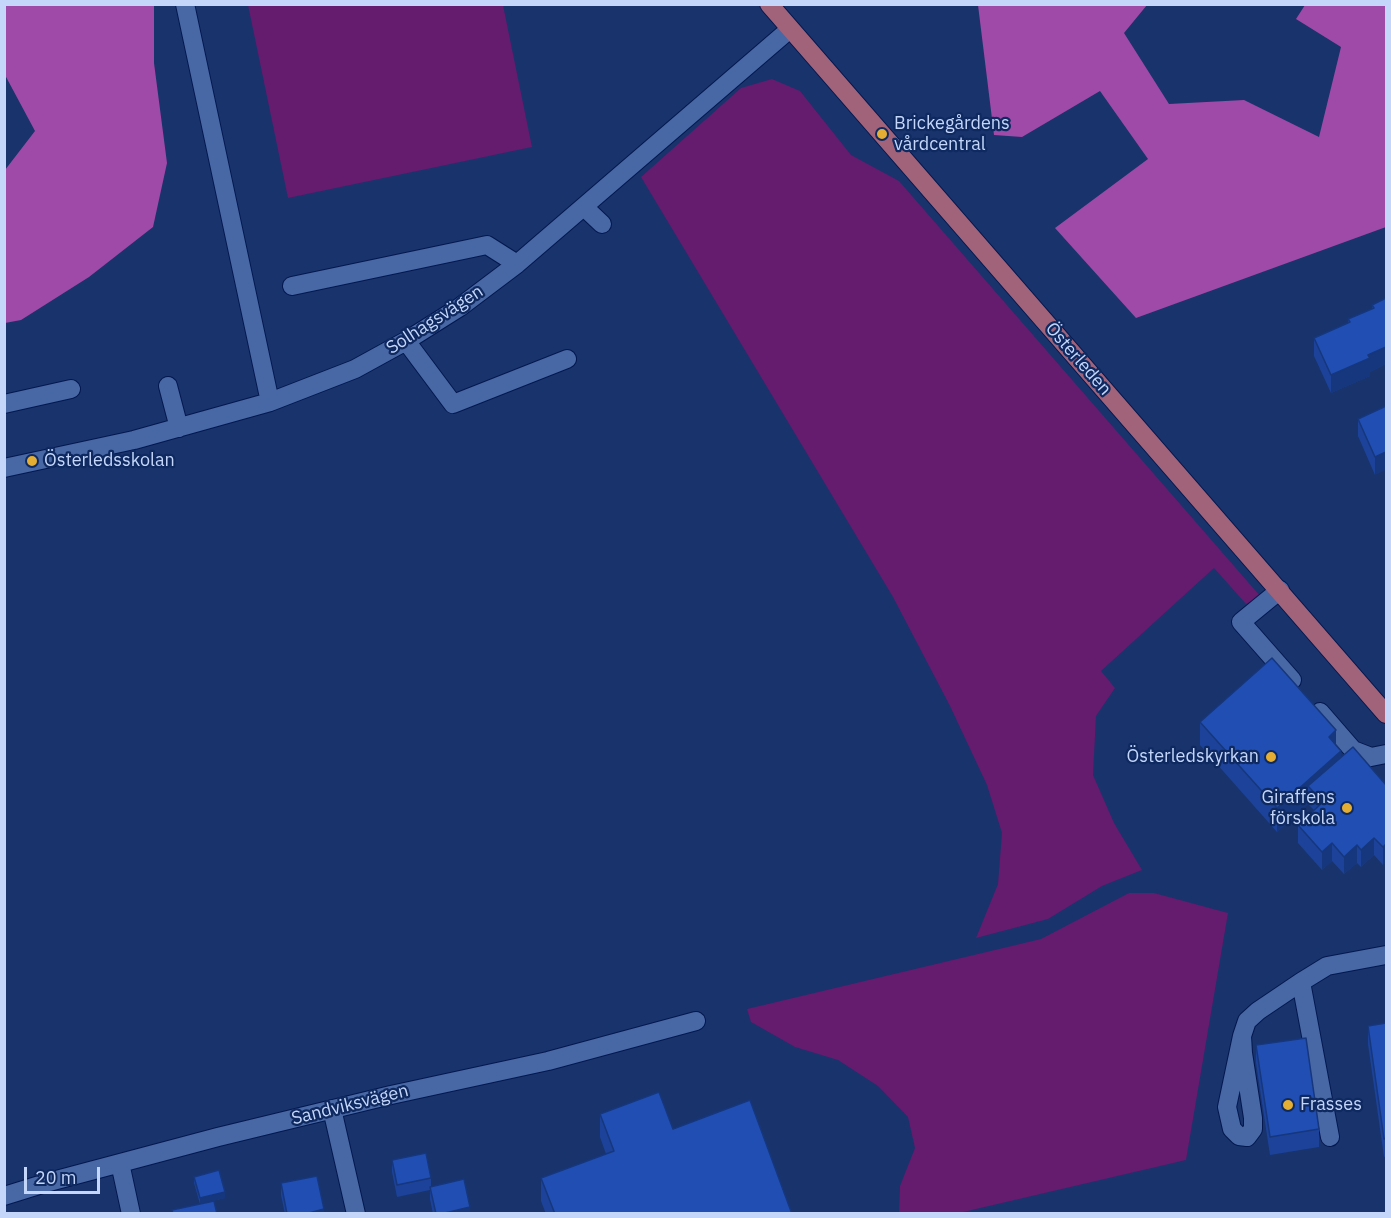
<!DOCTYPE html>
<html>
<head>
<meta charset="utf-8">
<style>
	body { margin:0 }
	#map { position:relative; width:1391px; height:1218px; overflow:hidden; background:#19336c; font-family:"IBM Plex Sans",sans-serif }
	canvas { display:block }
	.frame { position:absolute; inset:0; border:6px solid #c4d7fa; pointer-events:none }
	.scale { position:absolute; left:24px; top:1167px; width:76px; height:27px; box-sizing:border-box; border:3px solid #c4d7fa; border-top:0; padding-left:8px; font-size:18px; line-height:21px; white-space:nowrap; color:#c4d7fa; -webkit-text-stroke:4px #0f2961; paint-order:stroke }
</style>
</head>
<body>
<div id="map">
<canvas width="1391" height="1218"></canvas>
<div class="frame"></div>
<div class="scale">20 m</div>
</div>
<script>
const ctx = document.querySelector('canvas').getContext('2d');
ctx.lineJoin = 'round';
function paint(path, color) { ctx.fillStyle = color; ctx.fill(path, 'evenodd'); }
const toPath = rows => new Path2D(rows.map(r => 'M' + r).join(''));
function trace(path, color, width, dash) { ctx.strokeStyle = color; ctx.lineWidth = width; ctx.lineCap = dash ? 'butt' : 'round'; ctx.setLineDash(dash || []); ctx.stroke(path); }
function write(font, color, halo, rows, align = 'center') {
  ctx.font = font + ' "IBM Plex Sans",sans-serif'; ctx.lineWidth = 4.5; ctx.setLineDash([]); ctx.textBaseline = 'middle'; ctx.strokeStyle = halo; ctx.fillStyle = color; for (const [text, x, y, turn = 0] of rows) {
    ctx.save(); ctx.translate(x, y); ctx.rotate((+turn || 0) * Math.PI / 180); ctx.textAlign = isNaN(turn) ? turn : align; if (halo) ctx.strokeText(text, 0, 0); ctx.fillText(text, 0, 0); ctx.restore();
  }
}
paint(toPath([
	[248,5,503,5,532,147,288,198],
	[772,79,800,91,851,155,899,181,1261,597,1246,604,1214,568,1101,671,1115,688,1096,716,1093,775,1114,823,1142,870,1102,886,1048,919,976,938,998,884,1002,833,987,785,950,706,893,597,641,177,741,88],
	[1129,893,1154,893,1228,913,1186,1160,959,1213,899,1213,900,1186,915,1148,908,1117,878,1086,838,1060,795,1047,751,1022,747,1009,1041,939]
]), '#651b6e');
paint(toPath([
	[5,4,154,5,154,63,167,163,153,227,89,277,21,320,5,323,5,170,35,131,5,75],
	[978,5,1147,5,1124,33,1169,104,1244,100,1319,137,1341,47,1296,19,1305,5,1386,5,1386,227,1136,318,1055,228,1148,159,1100,91,1022,137,994,135]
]), '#9f49a9');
const minor = toPath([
	[185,4,270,402],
	[584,207,602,224],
	[292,286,487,245,517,264],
	[406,341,453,404,567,359],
	[168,386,179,428],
	[4,404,71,389],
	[4,468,134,440,270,402,355,369,406,341,460,307,517,264,790,29],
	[1280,590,1241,622,1292,680],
	[1320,712,1353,750,1371,757,1386,754],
	[1242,1036,1227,1107,1232,1129,1239,1136,1247,1137,1253,1129,1253,1118,1243,1053,1242,1036,1247,1021,1258,1011,1301,982],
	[332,1109,356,1214],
	[1330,1137,1301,982,1327,966,1386,955],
	[120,1163,131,1214],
	[4,1196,49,1182,218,1137,391,1095,548,1061,696,1021]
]);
const major = toPath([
	[769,4,1386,714]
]);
trace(minor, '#03184f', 20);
trace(major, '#03184f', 20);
trace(minor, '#4867a5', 18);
trace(major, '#a1637a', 18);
paint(toPath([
	[1386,298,1386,364,1370,372,1370,376,1331,393,1314,356,1314,338,1348,323,1348,319,1372,309,1372,305],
	[1386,406,1375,475,1358,436,1358,419],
	[1200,722,1336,746,1341,757,1386,785,1383,865,1374,855,1361,867,1357,863,1344,874,1332,861,1322,870,1298,843,1298,825,1314,810,1308,804,1277,832,1200,745],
	[1386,1023,1386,1156,1384,1157,1368,1044,1368,1026],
	[1256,1045,1319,1129,1319,1147,1270,1155,1256,1063],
	[600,1114,673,1129,792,1214,546,1214,541,1201,541,1178,606,1154,600,1137],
	[392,1160,431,1178,431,1187,470,1214,433,1214,430,1199,430,1190,397,1197,392,1172],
	[194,1177,225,1198,212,1201,217,1214,172,1214,172,1210,200,1204,194,1183],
	[281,1183,324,1214,285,1214,281,1195]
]), '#1c4399');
paint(toPath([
	[1386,347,1386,364,1370,372,1370,376,1331,393,1331,375,1368,355],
	[1386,452,1386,470,1375,475,1375,457],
	[1336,730,1336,753,1329,737],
	[1341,751,1341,775,1308,786,1308,804,1277,832,1277,808],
	[1374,838,1374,855,1361,867,1361,850],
	[1332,843,1332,861,1322,870,1322,852],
	[1386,844,1386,862,1383,865,1383,847],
	[1357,845,1357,863,1344,874,1344,857],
	[225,1192,225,1198,200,1204,200,1198],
	[470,1207,470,1214,441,1214],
	[324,1209,324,1214,305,1214]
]), '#16377d');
const building = toPath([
	[1386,298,1386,347,1368,355,1370,358,1331,375,1314,338,1350,322,1348,319,1374,308,1372,305,1386,298],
	[1386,406,1386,452,1375,457,1358,419,1386,406],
	[1272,658,1336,730,1329,737,1341,751,1277,808,1200,722,1272,658],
	[1353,747,1386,785,1386,844,1383,847,1374,838,1361,850,1357,845,1344,857,1332,843,1322,852,1298,825,1323,802,1308,786,1353,747],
	[1386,1023,1386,1138,1384,1139,1368,1026,1386,1023],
	[1306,1038,1319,1129,1270,1137,1256,1045,1306,1038],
	[659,1092,673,1129,750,1100,792,1214,555,1214,541,1178,614,1151,600,1114,659,1092],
	[426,1153,431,1178,397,1185,392,1160,426,1153],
	[219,1170,225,1192,200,1198,194,1177,219,1170],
	[317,1176,324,1209,305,1214,287,1214,281,1183,317,1176],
	[464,1179,470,1207,441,1214,436,1214,430,1187,464,1179],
	[214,1201,217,1214,173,1214,172,1210,214,1201]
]);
paint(building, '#204eb2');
trace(building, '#16377d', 1.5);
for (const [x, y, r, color] of [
	[882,134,6,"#e4ae35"],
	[32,461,6,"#e4ae35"],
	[1271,757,6,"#e4ae35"],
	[1347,808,6,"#e4ae35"],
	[1288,1105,6,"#e4ae35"]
]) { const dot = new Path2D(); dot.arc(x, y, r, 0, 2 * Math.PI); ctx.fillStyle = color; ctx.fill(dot); trace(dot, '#0f2961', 2); }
write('18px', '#c4d7fa', '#0f2961', [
	["Brickegårdens",894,124],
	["vårdcentral",894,145],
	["Österledsskolan",44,461],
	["Österledskyrkan",1259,757,"right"],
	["Giraffens",1335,798,"right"],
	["förskola",1335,819,"right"],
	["Frasses",1300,1105]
], 'left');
write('18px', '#c4d7fa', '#0f2961', [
	["Solhagsvägen",435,320,-33],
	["Österleden",1078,359,49],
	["Sandviksvägen",350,1105,-14]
]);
</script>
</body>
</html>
